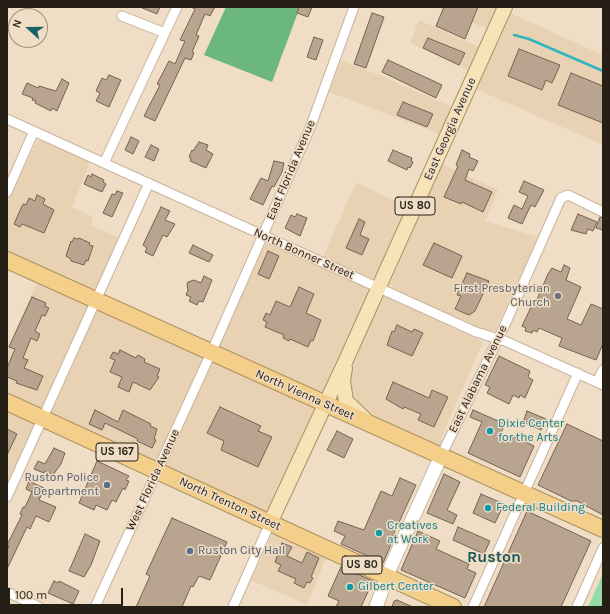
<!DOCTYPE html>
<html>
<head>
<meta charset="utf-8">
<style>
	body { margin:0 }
	#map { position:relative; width:610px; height:614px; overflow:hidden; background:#efddc5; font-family:Karla,sans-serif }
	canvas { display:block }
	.frame { position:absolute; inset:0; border:8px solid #251f16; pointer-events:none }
	.north { position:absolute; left:8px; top:8px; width:40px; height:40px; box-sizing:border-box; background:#efddc5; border:1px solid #9e917f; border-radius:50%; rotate:291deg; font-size:11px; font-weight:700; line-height:16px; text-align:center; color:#251f16 }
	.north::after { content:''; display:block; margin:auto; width:14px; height:18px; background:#156464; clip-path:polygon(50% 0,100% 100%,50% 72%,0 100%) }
	.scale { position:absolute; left:8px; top:588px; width:115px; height:18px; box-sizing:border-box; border:2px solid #251f16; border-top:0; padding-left:5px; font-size:12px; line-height:14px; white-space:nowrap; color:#251f16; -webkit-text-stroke:3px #efddc5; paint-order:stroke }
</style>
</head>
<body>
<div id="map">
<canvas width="610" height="614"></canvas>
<div class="frame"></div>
<div class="north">N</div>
<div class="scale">100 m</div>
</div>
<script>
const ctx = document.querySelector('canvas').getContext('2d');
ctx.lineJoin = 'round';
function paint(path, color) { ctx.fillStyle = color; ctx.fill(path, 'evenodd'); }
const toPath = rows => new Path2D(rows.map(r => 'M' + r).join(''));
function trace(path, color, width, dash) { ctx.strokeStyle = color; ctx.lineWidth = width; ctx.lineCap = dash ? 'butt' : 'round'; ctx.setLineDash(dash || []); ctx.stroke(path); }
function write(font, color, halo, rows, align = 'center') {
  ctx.font = font + ' Karla,sans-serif'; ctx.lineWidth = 3; ctx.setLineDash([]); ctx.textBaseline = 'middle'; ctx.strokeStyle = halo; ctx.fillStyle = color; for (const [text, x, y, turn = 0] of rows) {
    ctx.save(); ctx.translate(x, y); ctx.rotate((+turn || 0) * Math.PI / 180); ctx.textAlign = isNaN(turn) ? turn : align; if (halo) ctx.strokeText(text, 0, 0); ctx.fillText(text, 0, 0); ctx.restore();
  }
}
paint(toPath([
	[436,7,497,7,487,29],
	[510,13,603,55,603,145,476,89],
	[419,20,479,47,469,71,410,43],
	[341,60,379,75,452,107,440,134,329,92],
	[39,141,46,142,90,162,72,207,93,217,91,225,121,239,91,306,211,361,262,249,266,243,269,243,368,288,368,294,267,512,264,512,40,412,23,451,9,480,7,479,7,348,43,270,7,254,7,204,34,147],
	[442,164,498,190,485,221,538,237,496,329,494,331,485,330,396,290,390,284],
	[356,183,407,206,376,276,371,278,323,257],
	[384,296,483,342,442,436,443,441,439,447,370,414,357,405,349,393,350,376,355,358,381,300],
	[275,533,327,555,307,605,251,580,271,536]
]), '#e9d2b4');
paint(toPath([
	[603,574,603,607,588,607]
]), '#96dba5');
paint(toPath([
	[226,7,300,7,272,82,204,55]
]), '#6cb77f');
trace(toPath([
	[514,35,529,39,603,71]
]), '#2eb6bc', 2.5);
const building = toPath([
	[140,7,160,7,157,14,140,7],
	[191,7,215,7,210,16,205,14,196,35,199,36,192,52,194,53,191,60,185,58,155,121,144,116,160,85,157,84,169,61,175,64,185,41,180,40,195,9,191,7],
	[299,7,312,7,308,17,297,13,299,7],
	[444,7,478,7,465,39,436,26,444,7],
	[372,13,384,17,366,68,354,64,372,13],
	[314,37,323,40,316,60,307,57,314,37],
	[428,38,465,53,459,65,423,48,428,38],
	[519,49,560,65,552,83,546,80,542,90,508,76,519,49],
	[388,60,442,85,436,98,382,72,388,60],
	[571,73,603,86,603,123,558,105,571,73],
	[109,75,121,80,109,107,96,101,100,93,96,91,102,78,106,80,109,75],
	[62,79,69,83,57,111,52,108,51,111,35,103,36,101,32,100,33,98,22,94,27,83,38,88,39,86,56,91,62,79],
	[403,102,433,114,427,127,397,115,403,102],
	[131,137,139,141,133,154,125,150,131,137],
	[199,142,208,145,206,150,213,154,206,168,190,161,191,158,189,157,192,150,193,151,199,142],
	[151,145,159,149,154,161,145,157,151,145],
	[393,150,412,158,411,161,413,162,410,168,408,167,407,170,388,161,393,150],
	[462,150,470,154,469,157,478,161,473,171,469,169,465,180,492,192,483,212,462,202,461,204,444,197,458,166,456,165,462,150],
	[274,161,284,163,282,172,274,187,272,186,263,205,250,199,261,178,268,181,274,161],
	[92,174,104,180,103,182,106,184,102,192,84,184,88,175,91,177,92,174],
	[524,181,544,190,535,207,531,205,522,224,508,218,514,205,522,209,528,196,519,192,524,181],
	[117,191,123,193,112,217,103,213,112,194,115,195,117,191],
	[37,195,45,199,43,204,54,210,44,233,22,224,20,227,14,224,23,204,26,205,29,198,35,201,37,195],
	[161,207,170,211,165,220,175,224,167,237,163,235,153,256,145,252,147,248,143,245,161,207],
	[297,214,307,218,300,236,285,228,291,215,295,217,297,214],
	[578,214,597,222,593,231,588,229,586,234,571,230,578,214],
	[600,217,603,218,603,230,596,228,600,217],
	[359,219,365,222,360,235,369,239,362,255,346,248,359,219],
	[74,238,78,239,79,238,90,243,89,245,93,246,88,261,86,260,84,265,71,261,71,259,66,256,71,241,72,242,74,238],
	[434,243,462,256,452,278,423,265,434,243],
	[193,245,213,255,209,262,189,253,193,245],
	[268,251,279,256,269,279,258,274,268,251],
	[564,265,570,268,566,280,581,287,567,319,581,325,591,304,603,309,603,344,596,360,559,346,562,338,539,328,537,332,533,330,532,333,525,331,526,328,522,326,532,305,534,306,548,274,552,268,561,272,564,265],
	[467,273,489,281,475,311,469,315,455,309,461,296,457,295,467,273],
	[204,276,212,280,203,302,199,301,197,305,189,301,191,297,186,295,188,290,187,285,188,282,194,280,201,283,204,276],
	[299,287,314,294,306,313,321,320,313,341,311,340,308,347,290,339,289,341,283,338,284,335,265,327,267,322,263,320,266,313,270,315,276,301,290,307,299,287],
	[32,297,46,303,45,306,49,308,45,316,42,315,35,331,40,334,37,341,31,338,23,358,28,360,24,368,43,376,37,390,16,383,17,381,7,377,7,368,15,349,9,347,32,297],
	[397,325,412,332,414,329,423,333,412,356,387,345,392,331,394,332,397,325],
	[120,350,136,358,138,355,145,359,144,362,160,369,157,376,159,377,150,390,133,382,129,392,118,387,122,377,110,372,115,360,110,358,113,352,118,354,120,350],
	[499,356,530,371,528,377,533,380,525,398,520,395,519,398,513,395,509,404,487,393,490,387,485,385,499,356],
	[393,382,429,398,432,390,448,397,434,427,418,420,421,414,404,407,403,409,386,399,393,382],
	[220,407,261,426,258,431,272,437,258,467,221,450,224,441,207,433,220,407],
	[95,410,118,422,123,410,151,424,150,426,157,429,154,439,156,440,152,448,137,441,138,439,105,423,102,430,89,424,95,410],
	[473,410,505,424,499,437,511,442,513,436,534,446,520,477,468,453,482,422,470,417,473,410],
	[527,411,546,419,541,430,523,422,527,411],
	[567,424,603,441,603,515,577,501,571,501,538,485,567,424],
	[7,429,17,434,7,455,7,429],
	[337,431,353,439,344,458,327,450,337,431],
	[54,448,65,453,61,464,53,475,45,471,44,473,34,469,38,461,45,464,54,448],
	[97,461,129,476,126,480,129,481,125,490,123,488,116,502,112,500,107,510,96,505,94,510,79,503,97,461],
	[444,474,460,482,447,510,457,515,453,524,427,513,444,474],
	[400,478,416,485,390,542,392,542,383,563,341,544,345,536,334,531,338,521,364,530,381,491,392,496,400,478],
	[29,481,44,488,39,500,56,507,49,522,36,516,30,529,27,527,7,569,7,551,9,546,7,545,22,515,20,514,23,507,25,507,32,492,26,489,29,481],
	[481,494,504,504,495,523,473,513,481,494],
	[527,511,591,541,561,607,484,607,527,511],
	[172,518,227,542,210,580,199,576,193,587,191,586,182,607,136,607,150,576,146,574,172,518],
	[458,527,490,541,484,554,453,540,458,527],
	[418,531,440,541,436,549,469,564,467,569,476,573,465,598,401,570,418,531],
	[85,534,100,541,91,565,84,577,69,571,85,534],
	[282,543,292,547,287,556,302,563,307,552,319,558,311,577,313,578,310,583,307,582,304,588,294,583,296,579,278,571,281,565,275,562,282,543],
	[341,567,373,581,361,607,336,607,339,601,328,596,341,567],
	[54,581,58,583,59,581,79,591,73,604,48,593,54,581],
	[397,600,413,607,392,607,394,601,397,600]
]);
paint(building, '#b8a48f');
trace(building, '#75624f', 1);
const street = toPath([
	[122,16,165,33],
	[7,119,476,332,505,341,603,385],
	[104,163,177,7],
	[7,192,34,131],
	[597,382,603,370],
	[441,456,504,327,561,198,568,195,603,212],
	[7,497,149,183],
	[7,592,39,607],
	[95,607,211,353,310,128,354,7],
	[233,607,270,523],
	[473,607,578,373],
	[577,607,603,548]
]);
const secondary = toPath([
	[376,607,391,566,441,456]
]);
const primary = toPath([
	[345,368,343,381,346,401,365,419],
	[270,523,346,360,505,7]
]);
const highway = toPath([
	[7,260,603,529],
	[7,402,453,607]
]);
trace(street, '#c6b49d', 11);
trace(secondary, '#c6b49d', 15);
trace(primary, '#ab9161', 16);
trace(highway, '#ab9161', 18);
trace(street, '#fff', 9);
trace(secondary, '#fff', 13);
trace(primary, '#f8e2b8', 14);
trace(highway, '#f3cf89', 16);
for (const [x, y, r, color] of [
	[558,296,4,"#6b7280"],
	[490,431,4,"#0f9aa8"],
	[107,485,4,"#5c6f8a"],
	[488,508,4,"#0f9aa8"],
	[379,533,4,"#0f9aa8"],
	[190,551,4,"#5c6f8a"],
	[350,587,4,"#0f9aa8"]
]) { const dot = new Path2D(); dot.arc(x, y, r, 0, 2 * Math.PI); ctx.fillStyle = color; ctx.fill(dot); trace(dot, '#efddc5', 1.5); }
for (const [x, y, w] of [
	[415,206,40],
	[117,452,42],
	[362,565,40]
]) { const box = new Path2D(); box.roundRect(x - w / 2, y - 9, w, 18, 3); ctx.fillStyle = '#efddc5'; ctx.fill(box); trace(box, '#251f16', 1); }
write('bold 11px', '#251f16', null, [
	["US 80",415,206],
	["US 167",117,452],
	["US 80",362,565]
]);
write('12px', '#251f16', '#efddc5', [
	["East Georgia Avenue",450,129,-66],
	["East Florida Avenue",291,170,-67],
	["North Bonner Street",304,254,24],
	["East Alabama Avenue",478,379,-64],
	["North Vienna Street",305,395,24],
	["West Florida Avenue",153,480,-65],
	["North Trenton Street",230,504,25]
]);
write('12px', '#5b616d', '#efddc5', [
	["First Presbyterian",550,289],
	["Church",550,303]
], 'right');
write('12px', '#0d838f', '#efddc5', [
	["Dixie Center",498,424],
	["for the Arts",498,438],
	["Federal Building",496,508],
	["Creatives",387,526],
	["at Work",387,540],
	["Gilbert Center",358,587]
], 'left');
write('12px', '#4e5e75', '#efddc5', [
	["Ruston Police",99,478],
	["Department",99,492],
	["Ruston City Hall",198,551,"left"]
], 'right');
write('bold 16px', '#1c5858', '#efddc5', [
	["Ruston",494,557]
]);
</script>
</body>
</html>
